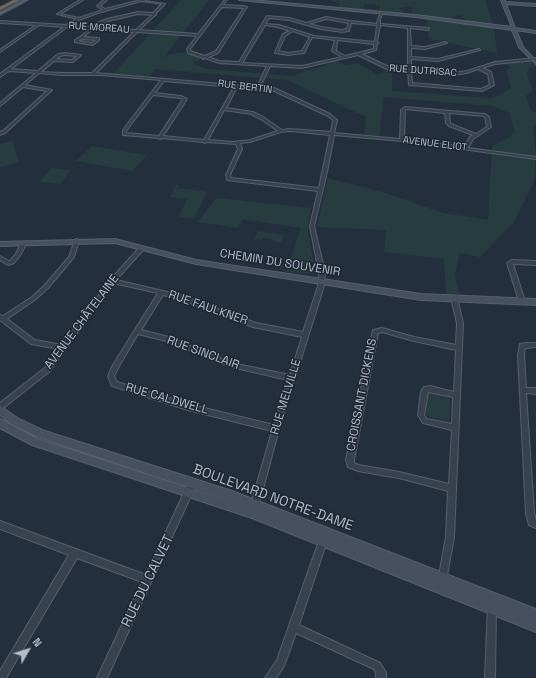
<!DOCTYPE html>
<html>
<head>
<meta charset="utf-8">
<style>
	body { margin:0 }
	#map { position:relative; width:536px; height:678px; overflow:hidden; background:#242f3e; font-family:"Space Grotesk",sans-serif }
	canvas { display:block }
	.north { position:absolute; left:8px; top:630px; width:40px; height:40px; -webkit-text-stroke:3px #1d2633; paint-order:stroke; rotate:51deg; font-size:11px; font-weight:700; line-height:16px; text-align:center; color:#b4bcc9 }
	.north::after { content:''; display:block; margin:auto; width:14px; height:18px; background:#b4bcc9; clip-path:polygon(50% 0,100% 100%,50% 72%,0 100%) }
</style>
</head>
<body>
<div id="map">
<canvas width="536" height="678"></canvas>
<div class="north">N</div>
</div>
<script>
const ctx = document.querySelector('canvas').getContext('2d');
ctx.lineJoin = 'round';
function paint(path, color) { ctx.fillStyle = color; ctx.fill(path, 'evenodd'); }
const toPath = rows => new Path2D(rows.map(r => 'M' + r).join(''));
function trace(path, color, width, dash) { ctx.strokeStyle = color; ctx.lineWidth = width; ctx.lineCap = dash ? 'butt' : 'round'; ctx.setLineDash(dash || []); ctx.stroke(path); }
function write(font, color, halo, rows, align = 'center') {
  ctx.font = font + ' "Space Grotesk",sans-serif'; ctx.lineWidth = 3; ctx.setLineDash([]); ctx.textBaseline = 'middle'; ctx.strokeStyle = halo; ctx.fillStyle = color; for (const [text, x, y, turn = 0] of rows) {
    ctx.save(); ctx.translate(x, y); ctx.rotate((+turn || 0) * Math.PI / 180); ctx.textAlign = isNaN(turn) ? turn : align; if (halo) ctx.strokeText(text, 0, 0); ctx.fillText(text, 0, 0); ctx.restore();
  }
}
paint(toPath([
	[181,0,209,0,161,61,167,55,185,52,202,59,192,63,207,69,294,76,306,70,319,68,336,60,345,65,356,63,378,75,387,70,392,71,392,91,492,98,498,96,511,88,506,70,512,68,503,63,528,61,536,65,536,67,529,69,527,74,533,91,526,96,531,111,536,113,536,125,533,125,536,154,534,181,514,222,480,257,460,253,455,274,459,294,446,294,444,259,384,252,386,230,317,227,328,178,386,193,443,213,488,220,492,147,515,133,509,113,494,106,384,97,379,138,364,137,366,117,287,80,155,69,150,76,152,77,113,74],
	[333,0,485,0,493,24,466,21,463,16,460,15,452,16,452,19,408,15,413,13,410,9,413,9,411,6,399,8,403,12,403,14,379,12,380,5,365,4,363,10,339,8,340,3,331,1],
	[427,18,494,27,497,53,429,39],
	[12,141,19,162,0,167,0,144],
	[92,146,147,155,133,171,76,161],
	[52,168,71,170,60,184,39,182],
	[176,185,179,185,178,188,207,192,194,219,179,217,187,199,170,197],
	[216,198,311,208,308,225,308,233,316,274,286,272,301,228,243,219,238,228,198,222],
	[258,231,283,235,281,243,273,241,273,240,263,238,262,240,254,239],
	[428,393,450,398,449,422,426,416]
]), '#263c3f');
const street = toPath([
	[80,0,83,0,60,14,79,18,103,10,97,6,104,0,107,0,100,6,105,9,141,0,145,0,145,1,165,4,156,13,156,15,155,15,139,30,198,34,225,0,227,0,223,5,243,6,247,7,218,53,208,57,219,61,239,62,267,16,289,18,306,23,326,17,350,21,377,24,378,19,382,12,383,13,380,19,380,24,429,28,428,30,410,28,411,46,425,47,446,42,447,43,425,49,411,48,411,57,438,59,479,49,480,50,438,61,411,59,411,70,453,73,467,71,495,62,536,58,536,60,495,64,482,68,491,72,494,85,482,91,409,85,408,71,389,70,358,55,302,68,270,66,260,87,274,88,330,114,337,120,334,133,400,139,401,110,405,107,485,114,489,117,491,127,473,139,468,148,536,157,536,159,402,141,334,135,327,172,314,226,325,273,324,286,279,429,258,508,257,511,254,512,251,511,250,508,272,431,188,410,112,386,111,384,108,376,113,365,158,293,113,283,50,371,2,409,0,410,0,403,46,367,59,349,31,344,0,320,0,315,3,316,32,297,44,286,69,257,75,240,77,239,79,241,74,257,48,288,36,299,7,319,35,340,62,345,110,280,140,247,142,246,144,247,144,249,116,280,180,295,256,323,303,332,318,286,319,273,310,226,318,191,227,180,226,175,238,149,236,144,207,142,205,143,203,142,162,138,160,139,158,138,123,135,123,130,161,80,101,75,62,75,39,73,25,85,52,90,5,133,0,135,0,132,3,131,47,91,23,87,0,106,0,103,36,73,9,71,0,77,0,74,64,27,39,25,0,52,0,50,36,25,0,23,0,21,66,25,77,19,57,14,80,0],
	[141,1,162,4,153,13,138,12,107,19,95,24,91,27,69,26,76,21,98,13,141,1],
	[222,7,244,8,216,51,205,56,190,51,190,49,222,7],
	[138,14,152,15,136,30,95,27,108,21,138,14],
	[269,18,289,20,321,29,342,32,349,31,351,23,377,25,375,42,314,36,279,25,265,24,269,18],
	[326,19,349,23,347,29,342,30,321,27,309,24,326,19],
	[265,25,278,27,290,31,283,34,275,53,288,55,304,53,312,37,335,40,332,51,342,57,302,66,242,63,265,25],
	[380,25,408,28,408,69,391,68,362,54,376,50,377,44,378,43,377,42,380,25],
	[67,27,90,29,80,37,75,40,75,42,93,45,99,40,99,38,83,37,93,29,134,32,92,73,62,73,41,72,54,61,73,62,81,55,65,53,58,54,38,71,11,69,67,27],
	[293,31,310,37,302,51,288,53,278,51,285,36,293,31],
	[137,32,197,36,187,49,188,53,203,58,203,59,205,58,219,63,267,66,257,87,96,73,137,32],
	[82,39,96,40,92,43,78,41,82,39],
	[337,40,374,44,374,49,345,56,336,51,337,40],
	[65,55,77,56,72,60,56,59,60,56,65,55],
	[478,69,488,74,490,85,481,89,412,83,411,72,453,75,467,73,478,69],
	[164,81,234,87,204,140,163,136,187,99,181,96,155,93,164,81],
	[237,87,272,90,328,116,333,120,331,132,290,129,282,130,263,117,253,112,226,108,237,87],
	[153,95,180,98,183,99,159,136,126,133,126,131,153,95],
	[406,109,445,113,446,123,449,126,473,135,470,137,464,147,404,139,405,110,406,109],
	[224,110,251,114,261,119,278,131,250,140,232,142,208,140,224,110],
	[449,113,484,116,485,117,487,127,476,134,451,124,450,123,449,113],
	[290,131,330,135,319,188,231,178,230,175,242,149,240,143,250,142,281,132,290,131],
	[163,295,177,298,253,327,302,337,290,375,232,363,169,337,141,330,163,295],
	[138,334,166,341,231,367,288,380,274,425,188,404,117,382,114,376,119,366,138,334],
	[23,242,26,244,21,254,14,263,8,265,0,260,0,256,9,261,10,261,16,254,21,243,23,242],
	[512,260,536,261,536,265,513,264,525,301,522,303,519,301,507,263,512,260],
	[454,296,457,298,463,323,454,537,446,581,445,584,442,585,439,584,438,581,446,537,448,491,399,478,358,471,348,467,346,460,373,330,382,328,414,337,456,345,457,323,451,298,454,296],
	[382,332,414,341,456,350,454,392,430,386,424,387,421,392,418,415,423,423,452,430,449,484,399,472,358,465,354,463,354,460,378,333,382,332],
	[428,392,453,397,452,424,427,419,424,415,428,392],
	[526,343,536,343,536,347,525,348,524,355,526,388,536,388,536,394,526,393,534,513,536,520,536,528,529,525,526,513,518,355,520,344,526,343],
	[190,485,193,486,194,489,107,678,97,678,142,582,77,558,6,678,0,678,0,671,69,555,0,529,0,521,146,575,187,486,190,485],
	[324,534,327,535,328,538,299,625,380,663,386,673,386,678,376,678,376,674,374,669,296,633,284,666,276,678,265,678,277,660,320,538,321,535,324,534],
	[492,602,495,603,496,606,495,678,485,678,488,606,489,603,492,602]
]);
const secondary = toPath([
	[239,0,252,0,416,15,512,27,501,0,505,0,505,2,536,4,536,6,506,4,515,28,536,31,536,33,516,30,523,47,536,61,536,64,519,47,512,30,416,17,239,0],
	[115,239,196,260,421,294,536,299,536,305,421,300,196,264,115,243,0,246,0,242,115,239],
	[0,406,19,419,42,430,232,491,536,609,536,632,252,518,32,445,0,428,0,419,37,439,241,505,36,436,13,425,0,415,0,406]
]);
const primary = toPath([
	[23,0,28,0,0,15,0,12,23,0]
]);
const highway = toPath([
	[14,0,20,0,0,10,0,7,14,0]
]);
trace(street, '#565f6c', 2);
trace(secondary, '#565f6c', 2);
trace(primary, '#414a57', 2);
trace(highway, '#434c59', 2);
paint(street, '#38414e');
paint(secondary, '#465061');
paint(primary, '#56606e');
paint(highway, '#746855');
write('10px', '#b4bcc9', '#1d2633', [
	["RUE MOREAU",99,28,4],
	["RUE DUTRISAC",423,71,4],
	["RUE BERTIN",245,87,7],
	["AVENUE ELIOT",435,144,7]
]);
write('12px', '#b4bcc9', '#1d2633', [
	["CHEMIN DU SOUVENIR",280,263,9],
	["RUE FAULKNER",208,308,19],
	["AVENUE CHÂTELAINE",82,322,-53],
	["RUE SINCLAIR",203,353,20],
	["CROISSANT DICKENS",362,395,-79],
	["RUE MELVILLE",286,397,-73],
	["RUE CALDWELL",167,399,16]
]);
write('14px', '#b4bcc9', '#1d2633', [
	["BOULEVARD NOTRE-DAME",273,498,20],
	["RUE DU CALVET",148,581,-64]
]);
</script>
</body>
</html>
